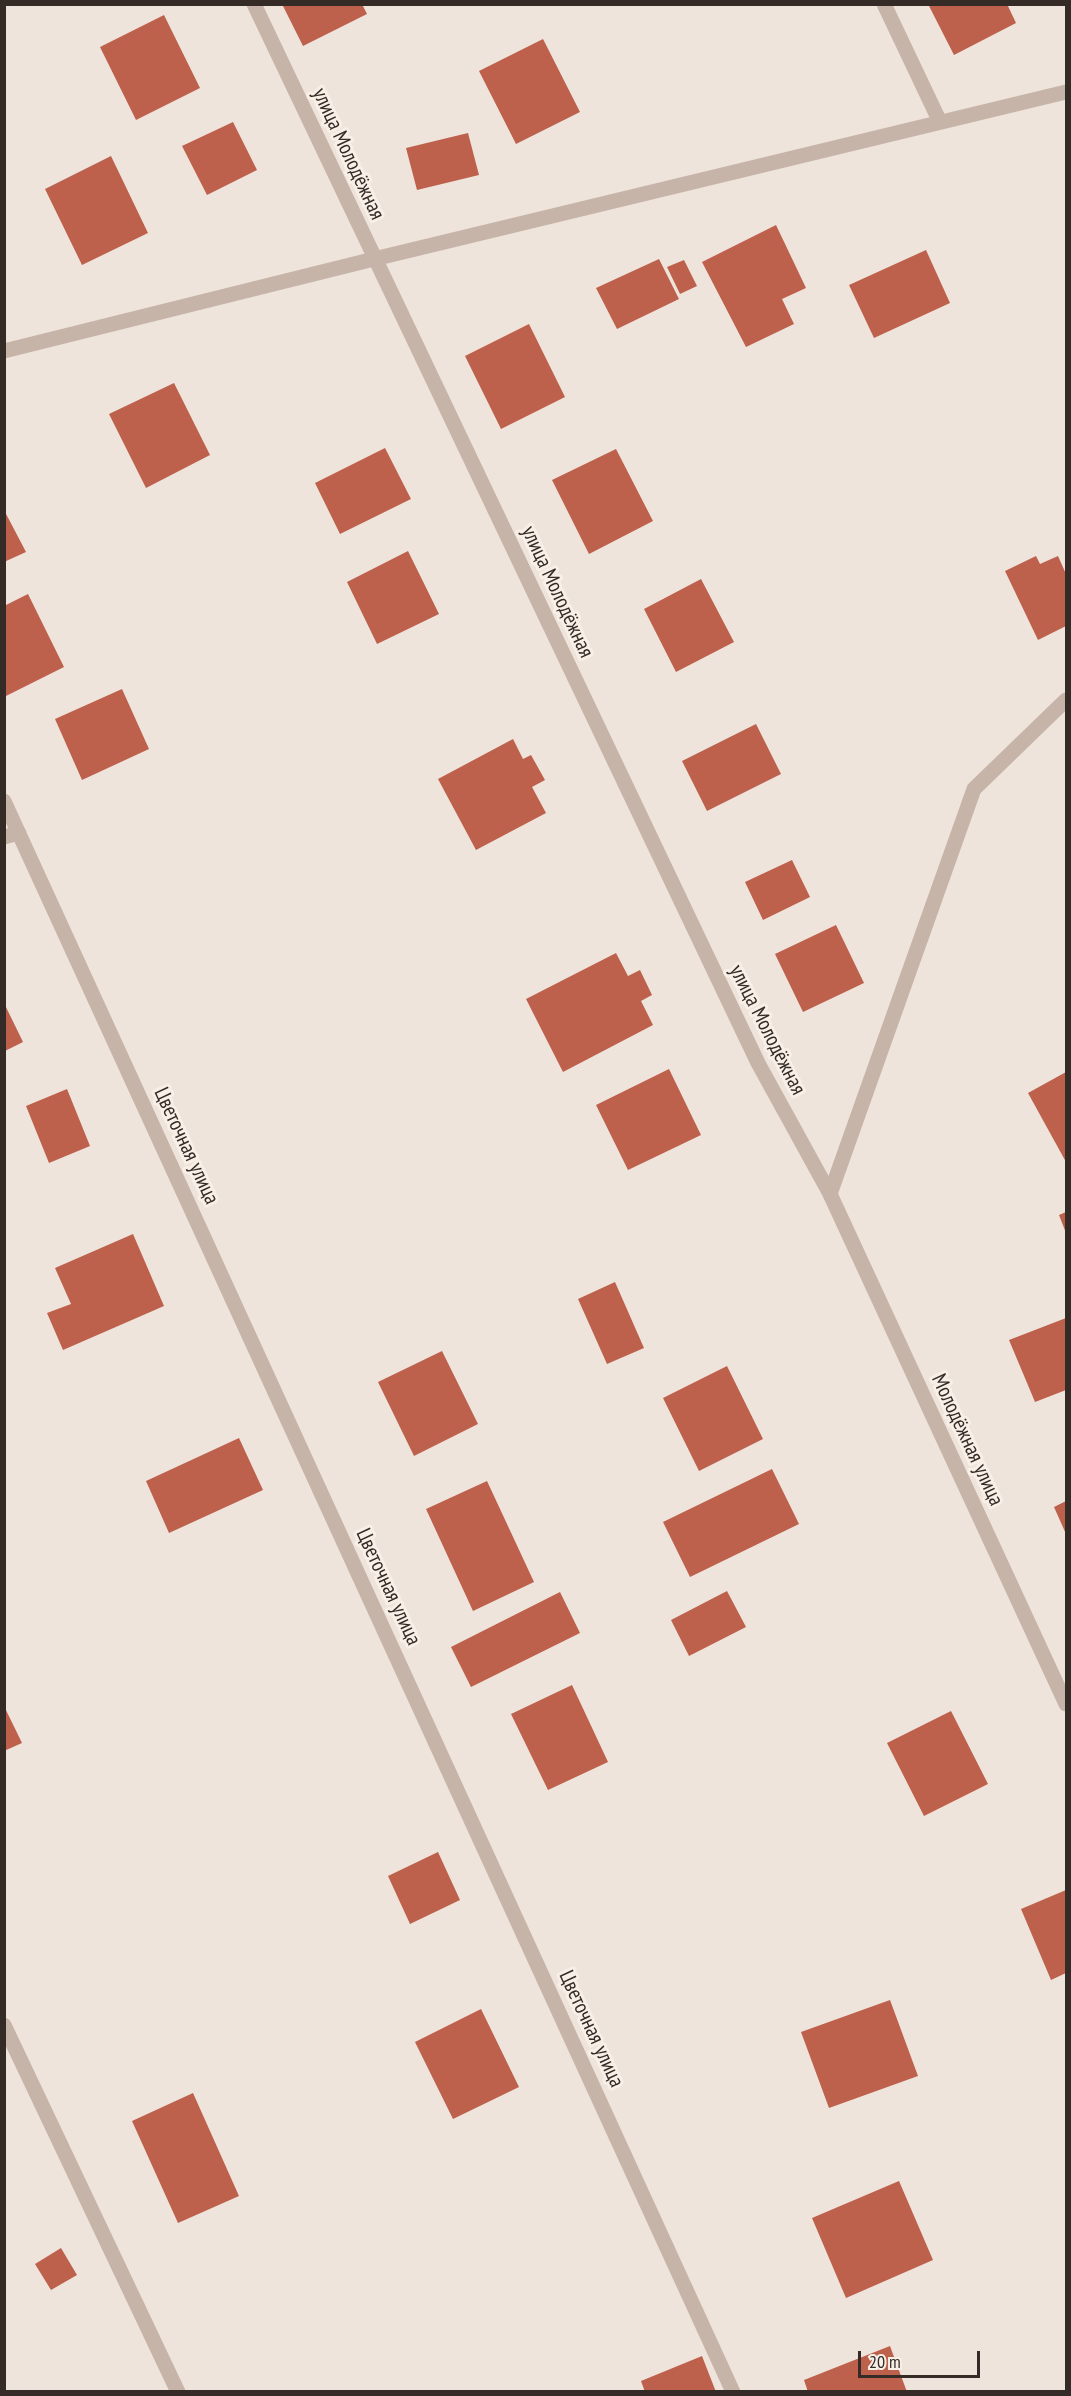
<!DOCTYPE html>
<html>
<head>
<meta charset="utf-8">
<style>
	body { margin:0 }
	#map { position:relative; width:1071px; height:2396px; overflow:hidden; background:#efe4db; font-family:"PT Sans Narrow",sans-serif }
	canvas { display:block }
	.frame { position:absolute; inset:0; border:6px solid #342b27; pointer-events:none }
	.scale { position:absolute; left:858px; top:2351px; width:122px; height:27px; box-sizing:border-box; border:3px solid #342b27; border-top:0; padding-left:8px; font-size:18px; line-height:21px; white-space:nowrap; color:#342b27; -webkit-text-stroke:4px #f8efe7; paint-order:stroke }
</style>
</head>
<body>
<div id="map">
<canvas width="1071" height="2396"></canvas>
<div class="frame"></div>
<div class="scale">20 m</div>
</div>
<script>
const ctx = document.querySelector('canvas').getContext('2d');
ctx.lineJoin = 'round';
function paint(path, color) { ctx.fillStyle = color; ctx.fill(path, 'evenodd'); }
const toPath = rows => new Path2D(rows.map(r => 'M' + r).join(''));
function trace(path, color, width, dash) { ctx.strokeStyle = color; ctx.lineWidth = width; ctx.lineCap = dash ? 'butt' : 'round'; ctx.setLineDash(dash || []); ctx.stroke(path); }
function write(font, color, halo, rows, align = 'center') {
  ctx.font = font + ' "PT Sans Narrow",sans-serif'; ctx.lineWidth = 6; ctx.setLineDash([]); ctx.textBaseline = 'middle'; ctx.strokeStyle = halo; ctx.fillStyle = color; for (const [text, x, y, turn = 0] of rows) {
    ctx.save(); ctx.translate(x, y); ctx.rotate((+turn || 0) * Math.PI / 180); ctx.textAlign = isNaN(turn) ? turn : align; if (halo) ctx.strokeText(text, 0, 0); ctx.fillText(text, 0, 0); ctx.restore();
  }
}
paint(toPath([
	[282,4,362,4,367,14,303,46],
	[928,4,1007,4,1016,23,954,55],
	[164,15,200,88,136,120,100,47],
	[543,39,580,112,516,144,479,71],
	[233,122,257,170,207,195,182,146],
	[468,133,479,175,417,190,406,148],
	[111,156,148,233,82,265,45,189],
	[776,225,806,288,782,299,794,324,746,347,702,262],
	[926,250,950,303,874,338,849,285],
	[659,259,679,299,617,329,596,288],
	[684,260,697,286,680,294,667,267],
	[529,324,565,397,501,429,465,356],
	[174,383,210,455,146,488,109,414],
	[385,448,411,499,340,534,315,483],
	[616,449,653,521,589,554,552,480],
	[4,510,26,552,4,562],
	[408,551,439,614,377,644,347,582],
	[1036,556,1040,564,1058,556,1066,574,1066,626,1038,640,1005,571],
	[701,579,734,642,676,672,644,609],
	[28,594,64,667,4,697,4,606],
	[122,689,149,749,82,780,55,719],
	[756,724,781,774,707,811,682,761],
	[513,739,523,759,531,755,545,780,532,787,546,813,476,850,438,779],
	[792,860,810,897,763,920,745,882],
	[836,925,864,983,803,1012,775,954],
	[616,953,628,976,640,970,652,995,641,1001,653,1025,563,1072,526,999],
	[5,1005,23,1042,5,1051],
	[669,1069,701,1135,628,1170,596,1105],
	[1066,1072,1066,1162,1028,1093],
	[67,1089,90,1146,49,1163,26,1106],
	[1066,1212,1066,1233,1059,1215],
	[133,1234,164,1306,63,1350,47,1313,71,1304,55,1268],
	[615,1282,644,1348,607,1364,578,1299],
	[1066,1318,1066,1390,1035,1402,1009,1340],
	[442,1351,478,1424,414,1456,378,1382],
	[727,1366,763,1439,699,1471,663,1398],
	[239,1438,263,1490,169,1533,146,1481],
	[772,1469,799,1524,690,1577,663,1522],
	[487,1481,534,1582,473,1611,426,1509],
	[1066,1501,1066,1534,1054,1507],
	[727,1591,746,1627,689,1656,671,1620],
	[560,1592,580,1633,471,1687,451,1647],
	[572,1685,608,1762,548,1790,511,1714],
	[4,1706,22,1743,4,1751],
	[951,1711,988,1784,924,1816,887,1743],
	[438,1852,460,1900,410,1924,388,1876],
	[1066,1890,1066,1973,1051,1980,1021,1909],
	[890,2000,918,2076,829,2108,801,2032],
	[481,2009,519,2087,453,2119,415,2042],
	[193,2093,239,2196,178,2223,132,2121],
	[899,2181,933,2260,846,2298,812,2218],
	[61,2248,77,2275,51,2290,35,2264],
	[890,2346,907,2392,808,2392,804,2380],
	[702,2356,716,2392,645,2392,641,2381]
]), '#bd604c');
trace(toPath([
	[830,1194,974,789,1066,700],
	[4,2025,178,2392]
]), '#c7b4a8', 15);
trace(toPath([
	[254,4,758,1063,830,1194,1066,1704],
	[884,4,940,122],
	[4,351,374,259,1066,92],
	[4,801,733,2392],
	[4,837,19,833]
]), '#c7b4a8', 15);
write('21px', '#342b27', '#f8efe7', [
	["улица Молодёжная",348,154,65],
	["улица Молодёжная",557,592,65],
	["улица Молодёжная",767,1030,63],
	["Цветочная улица",186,1146,65],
	["Молодёжная улица",967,1440,65],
	["Цветочная улица",388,1587,65],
	["Цветочная улица",591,2029,65]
]);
</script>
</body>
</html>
